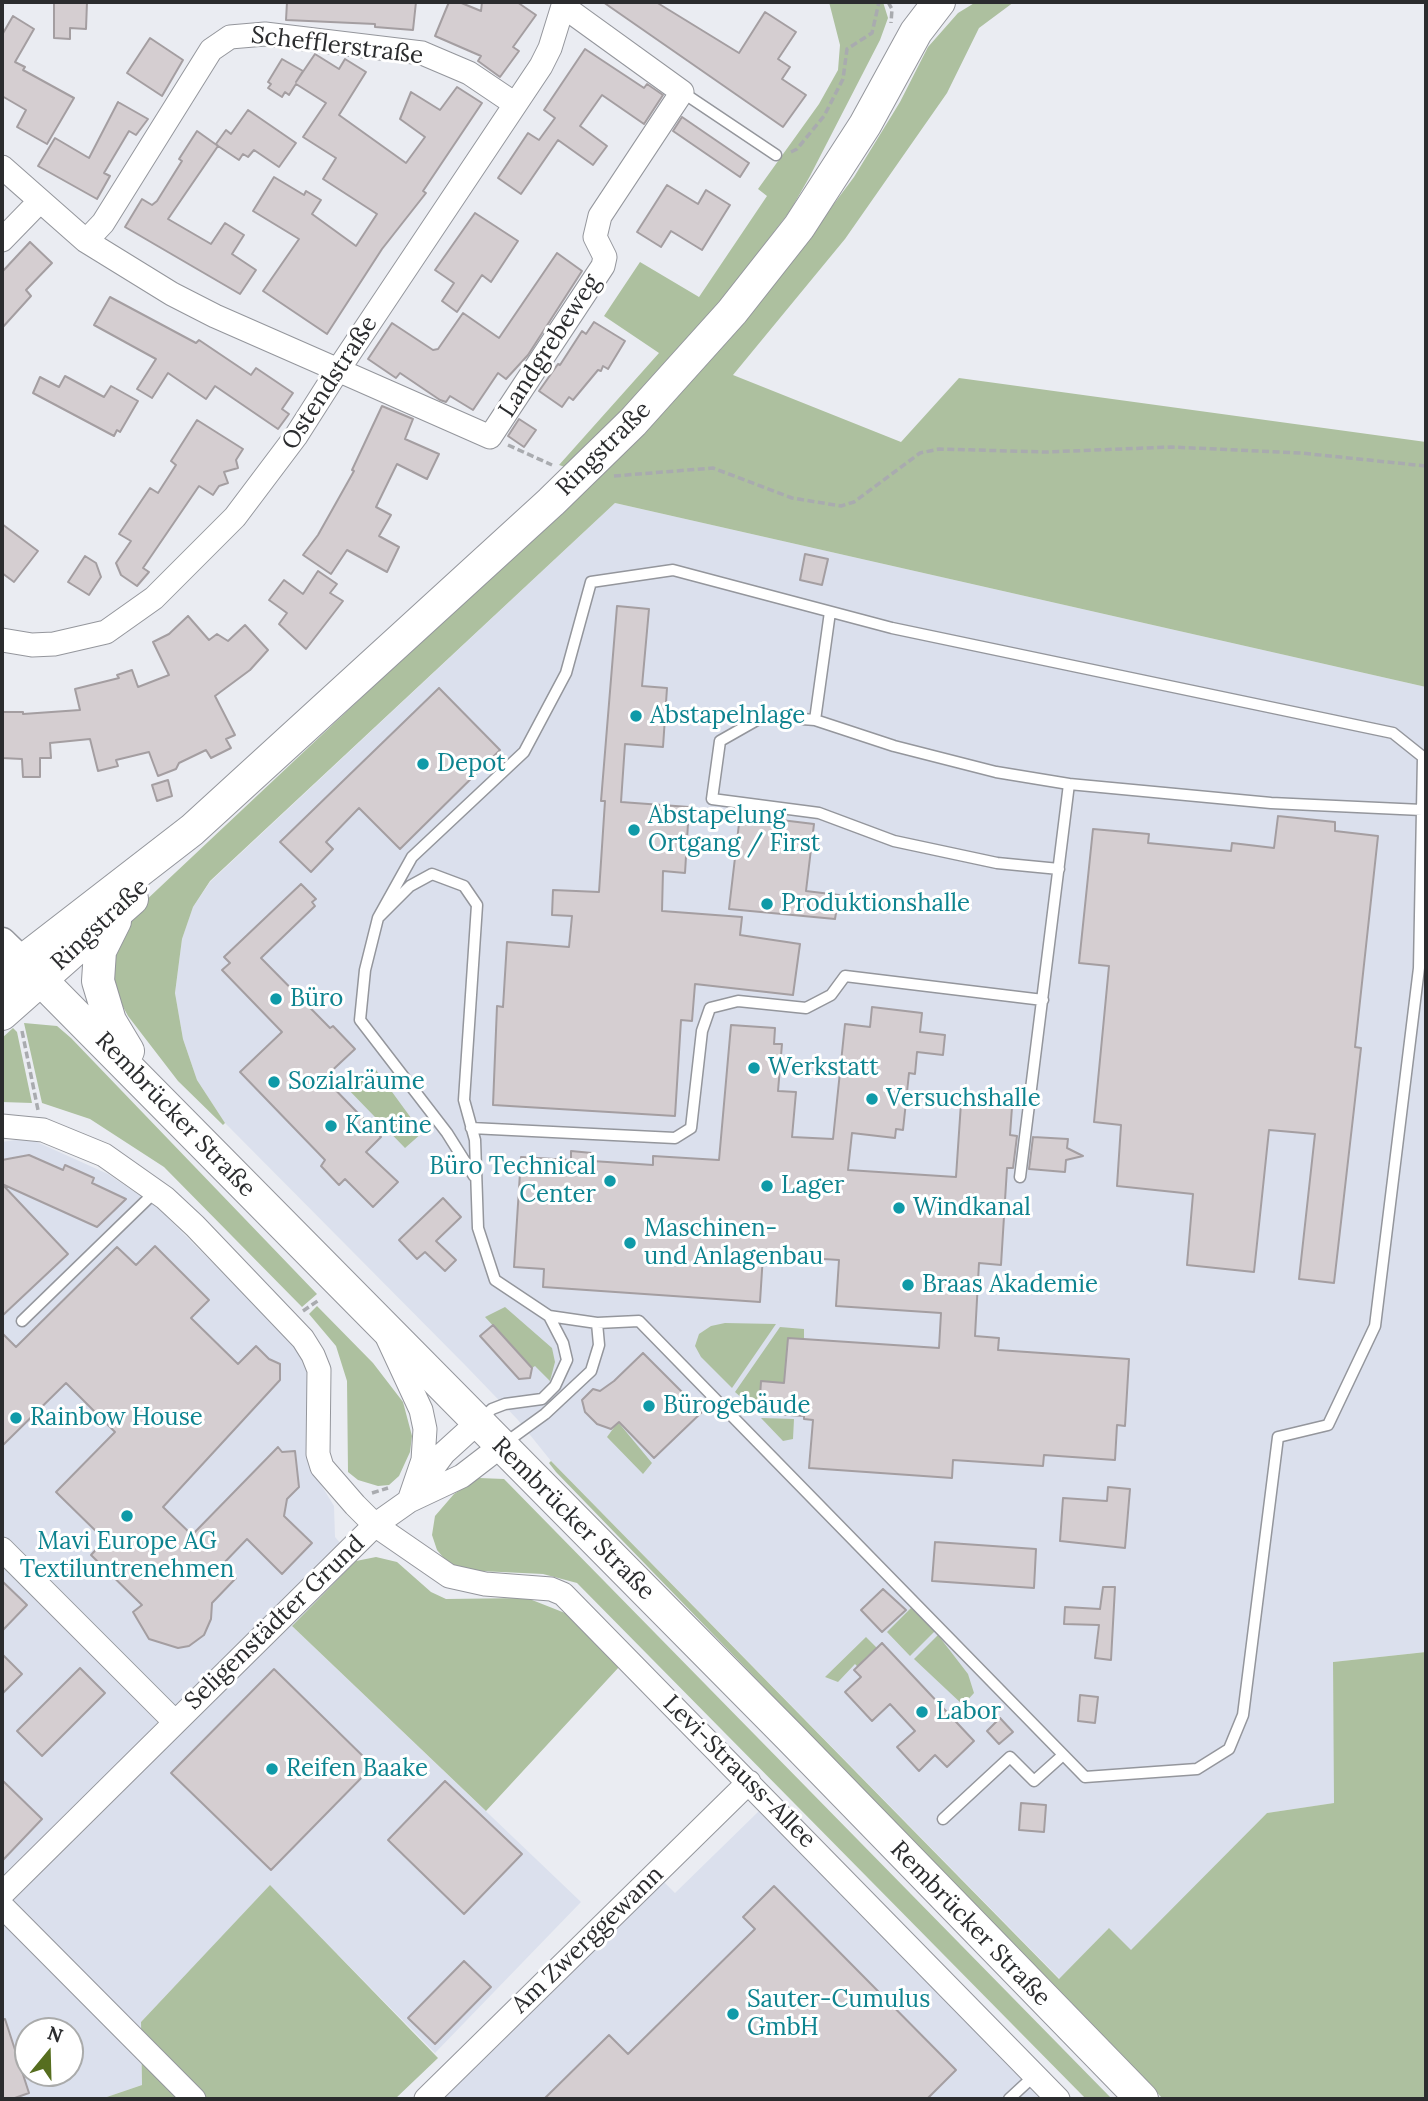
<!DOCTYPE html>
<html>
<head>
<meta charset="utf-8">
<style>
	body { margin:0 }
	#map { position:relative; width:1428px; height:2101px; overflow:hidden; background:#eaecf2; font-family:Lora,serif }
	canvas { display:block }
	.frame { position:absolute; inset:0; border:4px solid #2b2c2e; pointer-events:none }
	.north { position:absolute; left:14px; top:2017px; width:70px; height:70px; box-sizing:border-box; background:#fff; border:2px solid #aaabab; border-radius:50%; rotate:19deg; font-size:19px; font-weight:700; line-height:28px; text-align:center; color:#2b2c2e }
	.north::after { content:''; display:block; margin:auto; width:24px; height:32px; background:#566e1f; clip-path:polygon(50% 0,100% 100%,50% 72%,0 100%) }
</style>
</head>
<body>
<div id="map">
<canvas width="1428" height="2101"></canvas>
<div class="frame"></div>
<div class="north">N</div>
</div>
<script>
const ctx = document.querySelector('canvas').getContext('2d');
ctx.lineJoin = 'round';
function paint(path, color) { ctx.fillStyle = color; ctx.fill(path, 'evenodd'); }
const toPath = rows => new Path2D(rows.map(r => 'M' + r).join(''));
function trace(path, color, width, dash) { ctx.strokeStyle = color; ctx.lineWidth = width; ctx.lineCap = dash ? 'butt' : 'round'; ctx.setLineDash(dash || []); ctx.stroke(path); }
function write(font, color, halo, rows, align = 'center') {
  ctx.font = font + ' Lora,serif'; ctx.lineWidth = 6; ctx.setLineDash([]); ctx.textBaseline = 'middle'; ctx.strokeStyle = halo; ctx.fillStyle = color; for (const [text, x, y, turn = 0] of rows) {
    ctx.save(); ctx.translate(x, y); ctx.rotate((+turn || 0) * Math.PI / 180); ctx.textAlign = isNaN(turn) ? turn : align; if (halo) ctx.strokeText(text, 0, 0); ctx.fillText(text, 0, 0); ctx.restore();
  }
}
paint(toPath([
	[615,503,1426,687,1426,1652,1333,1662,1335,1803,1267,1813,1131,1951,1108,1929,1060,1979,551,1461,518,1420,466,1366,225,1123,197,1080,183,1039,175,993,182,939,193,907,210,882],
	[28,1138,108,1174,157,1207,297,1348,309,1371,312,1470,334,1506,335,1537,356,1561,292,1626,581,1902,435,2053,270,1886,141,2022,142,2085,101,2099,2,2099,2,1142],
	[28,2031,70,2031,70,2073,28,2073],
	[759,1811,1046,2099,443,2099,663,1881,675,1893]
]), '#dbe0ed');
paint(toPath([
	[829,2,883,2,888,18,880,40,810,176,790,211,718,305,625,408,565,467,559,465,659,353,604,316,640,262,699,297,767,196,758,189,819,104,838,70,840,45],
	[976,2,1014,2,979,28,947,93,845,239,733,375,901,442,959,378,1426,442,1426,687,615,503,210,881,193,907,182,939,175,993,183,1039,197,1080,225,1123,223,1125,178,1081,128,1016,115,992,111,957,120,935,138,914,142,904,579,493,789,264,854,177,900,102,928,47,958,13],
	[24,1023,57,1026,71,1038,317,1294,302,1307,164,1167,90,1119,42,1103],
	[13,1028,17,1032,32,1103,2,1102,2,1038],
	[376,1070,422,1133,405,1148,344,1085,349,1082,354,1086],
	[317,1306,373,1363,403,1402,412,1436,410,1452,399,1476,389,1485,378,1486,358,1480,348,1472,347,1381,336,1346,309,1314],
	[505,1307,552,1348,555,1362,550,1381,535,1366,532,1368,485,1317],
	[725,1323,776,1324,732,1388,701,1357,695,1346,699,1334,711,1326],
	[780,1327,804,1329,804,1339,788,1338,784,1383,761,1382,759,1413,735,1392],
	[761,1418,794,1419,793,1439,783,1441],
	[618,1422,652,1463,643,1474,607,1437],
	[551,1461,1059,1979,1109,1928,1131,1950,1267,1813,1334,1803,1333,1662,1426,1652,1424,2099,1163,2099,556,1472,549,1463],
	[479,1478,504,1479,1112,2099,1086,2099,577,1583,543,1574,460,1570,447,1562,437,1550,432,1535,435,1516,454,1494],
	[376,1557,397,1562,431,1592,446,1599,527,1598,565,1613,619,1667,486,1811,292,1626,356,1561],
	[911,1608,935,1631,910,1656,887,1632],
	[938,1635,968,1674,974,1693,963,1705,914,1659],
	[866,1637,877,1648,858,1667,855,1664,838,1682,825,1677],
	[270,1885,438,2058,395,2099,101,2099,142,2085,141,2022]
]), '#adc09f');
const building = toPath([
	[54,2,87,2,86,29,70,28,70,39,54,38,54,2],
	[287,2,416,2,413,30,375,27,375,24,286,20,287,2],
	[449,2,459,2,481,11,482,2,517,2,536,15,513,47,519,51,500,77,478,61,481,56,435,36,449,2],
	[603,2,656,2,739,53,765,12,796,32,778,59,790,67,782,79,806,95,783,127,603,2],
	[13,16,34,29,15,62,25,67,23,70,74,98,47,144,17,127,26,110,2,96,2,35,13,16],
	[150,38,183,60,162,96,127,73,150,38],
	[585,49,644,88,647,84,663,95,644,124,602,95,580,126,607,146,593,165,558,140,521,194,498,178,528,133,539,140,555,118,544,110,585,49],
	[315,54,339,69,345,59,366,72,339,115,406,163,425,137,400,119,411,92,440,110,457,87,482,103,423,191,426,193,382,249,327,334,263,291,299,239,253,211,274,177,304,195,306,191,321,200,312,214,356,246,377,214,323,179,336,158,303,137,326,103,296,84,289,95,285,92,282,97,268,88,271,84,268,82,282,59,303,71,296,82,315,54],
	[118,102,148,119,136,135,129,131,104,173,110,176,97,199,38,166,55,138,89,158,118,102],
	[248,110,296,143,279,167,254,150,248,157,243,154,239,160,218,146,168,219,211,244,225,223,244,235,232,254,256,270,240,294,125,227,142,199,152,205,157,201,182,161,179,159,197,131,218,146,216,144,226,130,231,134,248,110],
	[682,117,749,163,740,177,673,131,682,117],
	[667,185,698,204,706,190,730,205,702,250,671,231,661,247,637,232,667,185],
	[475,213,518,241,491,282,482,275,457,312,442,301,454,283,435,270,475,213],
	[30,242,52,263,26,290,31,296,2,328,2,272,30,242],
	[557,253,582,271,528,355,506,379,498,373,473,410,450,396,446,402,440,400,400,373,396,378,368,359,392,323,433,350,438,349,463,313,499,338,557,253],
	[110,297,196,343,199,340,251,375,256,368,293,393,282,409,289,414,278,429,215,386,206,399,168,373,152,398,137,389,156,359,94,325,110,297],
	[594,322,625,341,608,369,603,366,601,371,598,370,573,400,569,397,562,407,539,391,558,364,560,365,582,331,586,334,594,322],
	[65,376,104,397,111,386,138,401,120,432,117,430,114,436,33,393,40,377,59,387,65,376],
	[382,406,413,419,405,439,439,454,427,479,397,464,376,507,391,515,379,536,399,547,387,572,347,550,331,574,303,555,318,535,354,471,352,470,382,406],
	[519,419,536,430,524,447,508,436,519,419],
	[197,420,243,449,236,460,238,468,224,472,228,483,219,486,213,495,199,486,143,568,149,572,137,586,121,575,116,563,131,541,119,534,150,488,158,493,176,465,171,461,197,420],
	[2,524,38,551,14,582,2,573,2,524],
	[805,554,828,559,822,585,800,580,805,554],
	[85,556,96,563,101,577,89,595,68,582,85,556],
	[318,571,337,584,330,593,343,601,306,649,279,624,287,613,269,600,284,580,303,594,318,571],
	[617,606,649,609,642,686,667,688,663,747,625,744,621,802,689,807,685,873,663,871,662,911,742,917,740,935,800,944,793,995,695,984,692,1021,681,1020,675,1116,493,1105,497,1006,503,1007,507,942,569,947,572,916,552,915,553,890,599,892,605,801,601,801,617,606],
	[188,616,209,640,217,634,228,641,245,625,268,650,250,670,215,696,235,735,226,739,231,748,211,758,206,750,179,763,176,769,158,776,149,752,116,760,118,766,98,771,90,739,50,743,51,758,40,758,40,777,23,777,22,759,2,758,2,712,23,712,23,714,80,710,75,689,119,678,117,675,132,670,138,687,169,675,153,642,169,634,188,616],
	[439,688,500,750,400,849,359,808,326,842,333,849,311,872,280,842,439,688],
	[168,780,172,796,157,801,152,785,168,780],
	[740,815,814,824,806,891,839,895,835,919,729,909,740,815],
	[1278,816,1335,822,1335,831,1378,836,1355,1047,1361,1048,1334,1283,1299,1279,1315,1134,1269,1130,1254,1272,1187,1265,1193,1194,1117,1186,1121,1125,1094,1122,1109,966,1079,963,1093,829,1149,834,1148,843,1231,851,1232,843,1274,848,1278,816],
	[301,884,316,899,312,902,315,906,261,958,330,1028,333,1026,355,1049,324,1078,381,1137,366,1152,398,1182,373,1207,345,1179,339,1185,321,1166,325,1160,240,1072,282,1032,222,970,230,963,224,957,301,884],
	[872,1007,922,1013,920,1032,945,1035,943,1055,917,1052,915,1074,909,1073,903,1130,896,1129,895,1138,852,1133,848,1170,956,1177,961,1103,1012,1107,1010,1135,1017,1136,1013,1168,1007,1168,1001,1265,979,1263,975,1336,999,1338,998,1350,1129,1359,1125,1426,1117,1425,1115,1460,1044,1455,1043,1466,953,1460,952,1478,809,1468,813,1420,804,1419,804,1416,759,1413,761,1381,784,1383,788,1338,939,1348,941,1313,836,1306,839,1260,763,1255,760,1302,543,1287,544,1269,514,1267,521,1157,571,1160,571,1151,592,1153,592,1161,653,1165,653,1156,719,1160,731,1025,775,1028,774,1044,782,1044,778,1091,796,1092,792,1137,833,1139,845,1024,870,1027,872,1007],
	[1033,1137,1068,1139,1067,1148,1083,1156,1066,1160,1065,1172,1029,1169,1033,1137],
	[29,1155,63,1170,65,1165,94,1178,92,1183,126,1199,97,1227,2,1184,2,1160,29,1155],
	[2,1184,68,1254,2,1316,2,1184],
	[443,1198,461,1217,436,1241,456,1260,445,1271,425,1252,417,1259,399,1240,443,1198],
	[155,1246,209,1300,191,1318,238,1364,256,1346,269,1359,280,1364,280,1380,163,1507,192,1535,278,1447,282,1452,295,1451,299,1487,287,1499,284,1516,312,1543,282,1574,247,1539,222,1565,236,1578,212,1603,211,1619,204,1635,189,1646,178,1648,149,1639,133,1612,142,1605,91,1555,105,1540,56,1492,115,1432,66,1383,2,1446,2,1333,16,1347,117,1247,136,1265,155,1246],
	[493,1325,532,1368,530,1378,519,1379,480,1336,493,1325],
	[643,1353,702,1412,654,1458,619,1422,611,1429,597,1424,585,1412,582,1400,593,1389,600,1391,614,1381,643,1353],
	[1108,1487,1130,1489,1125,1548,1060,1541,1063,1498,1107,1501,1108,1487],
	[935,1542,1036,1549,1034,1588,932,1581,935,1542],
	[2,1581,27,1605,2,1631,2,1581],
	[1103,1587,1115,1587,1111,1660,1095,1658,1099,1625,1064,1624,1065,1607,1100,1609,1103,1587],
	[883,1589,906,1610,882,1632,861,1610,883,1589],
	[882,1643,974,1741,947,1767,935,1755,919,1771,897,1747,915,1731,890,1704,872,1721,845,1692,861,1677,854,1670,882,1643],
	[2,1654,22,1674,2,1694,2,1654],
	[80,1668,105,1693,42,1756,17,1731,80,1668],
	[274,1669,373,1766,271,1870,171,1773,274,1669],
	[1080,1695,1098,1697,1095,1723,1078,1721,1080,1695],
	[1000,1718,1013,1732,999,1744,987,1731,1000,1718],
	[2,1780,42,1819,2,1861,2,1780],
	[445,1781,522,1854,464,1914,388,1840,445,1781],
	[1021,1803,1046,1805,1044,1832,1019,1830,1021,1803],
	[774,1886,956,2070,927,2099,544,2099,609,2035,628,2054,755,1929,743,1917,774,1886],
	[464,1961,491,1987,435,2044,408,2018,464,1961],
	[5,2019,29,2093,12,2099,2,2099,2,2020,5,2019]
]);
paint(building, '#d5ced1');
trace(building, '#a49ea1', 2);
const service = toPath([
	[682,92,776,155],
	[815,720,830,612],
	[1059,869,997,863,894,841,819,813,712,799,720,741,764,716,815,720,894,746,996,772,1069,784],
	[378,918,412,857,524,752,566,673,591,582,673,570,892,628,1393,733,1423,757,1419,968,1375,1326,1328,1425,1278,1437,1243,1715,1229,1749,1197,1769,1085,1777,639,1321,597,1323,599,1345,591,1371,545,1414,505,1443],
	[471,1128,675,1138,691,1128,702,1031,710,1008,738,1001,806,1008,831,995,845,976,1043,1000],
	[474,1176,447,1133,360,1020,365,970,378,918,410,886,432,874,464,886,477,905,464,1100,475,1140,478,1228,495,1280,549,1316,597,1323],
	[1020,1177,1069,784,1271,803,1422,810],
	[22,1321,156,1191],
	[479,1421,492,1409,505,1404,542,1399,555,1386,567,1360,563,1343,549,1316],
	[943,1819,1010,1757,1034,1781,1063,1755],
	[1009,2099,1035,2075]
]);
const minor = toPath([
	[2,167,86,241,172,294,215,316,338,370,490,437,603,266,605,257,595,237,600,216,682,92,563,6,550,48,541,66,338,370,296,436,235,517,154,598,106,632,54,644,32,645,2,640],
	[2,240,39,202],
	[86,241,103,223,211,50,230,37,265,34,422,53,469,73,515,104],
	[2,1126,43,1130,104,1155,165,1198,195,1226,303,1339,313,1355,319,1370,318,1454,322,1467,355,1505,375,1525,449,1576,485,1584,551,1589,563,1594,1058,2099],
	[388,1339,421,1410,425,1429,423,1460,409,1501],
	[421,1484,444,1453,477,1423],
	[2,1549,174,1721],
	[2,1894,375,1525,409,1501,462,1476,501,1446],
	[2,1906,194,2099],
	[426,2099,749,1782]
]);
const tertiary = toPath([
	[2,942,37,976]
]);
const secondary = toPath([
	[115,921,100,951,98,981,110,1021,128,1051],
	[2,977,192,830,551,502,633,422,732,312,799,227,865,125,916,32,939,2],
	[41,980,790,1737,1142,2099],
	[2,1014,132,899]
]);
trace(service, '#94969c', 13);
trace(minor, '#94969c', 25);
trace(tertiary, '#94969c', 31);
trace(secondary, '#94969c', 34);
trace(toPath([
	[888,2,892,9,891,23],
	[791,152,797,149,824,116,843,79,847,49,872,33,879,2],
	[508,445,552,465],
	[614,476,713,468,792,498,841,506,854,502,920,453,939,449,1046,452,1171,447,1301,453,1426,466],
	[22,1031,38,1110],
	[303,1311,319,1300],
	[372,1493,388,1488]
]), '#a9abaf', 3.5, [7, 3.5]);
trace(service, '#fff', 10);
trace(minor, '#fff', 23);
trace(tertiary, '#fff', 28);
trace(secondary, '#fff', 32);
for (const [x, y, r, color] of [
	[636,716,7,"#0f9aa8"],
	[423,764,7,"#0f9aa8"],
	[634,830,7,"#0f9aa8"],
	[767,904,7,"#0f9aa8"],
	[276,999,7,"#0f9aa8"],
	[754,1068,7,"#0f9aa8"],
	[274,1082,7,"#0f9aa8"],
	[872,1099,7,"#0f9aa8"],
	[331,1126,7,"#0f9aa8"],
	[610,1181,7,"#0f9aa8"],
	[767,1186,7,"#0f9aa8"],
	[899,1208,7,"#0f9aa8"],
	[630,1243,7,"#0f9aa8"],
	[908,1285,7,"#0f9aa8"],
	[649,1406,7,"#0f9aa8"],
	[16,1418,7,"#0f9aa8"],
	[127,1516,7,"#0f9aa8"],
	[922,1712,7,"#0f9aa8"],
	[272,1769,7,"#0f9aa8"],
	[733,2014,7,"#0f9aa8"]
]) { const dot = new Path2D(); dot.arc(x, y, r, 0, 2 * Math.PI); ctx.fillStyle = color; ctx.fill(dot); trace(dot, '#fff', 2.5); }
write('24px', '#2b2c2e', '#fff', [
	["Schefflerstraße",337,46,7],
	["Landgrebeweg",550,346,-57],
	["Ostendstraße",330,383,-57],
	["Ringstraße",604,449,-45],
	["Ringstraße",100,925,-43],
	["Rembrücker Straße",175,1115,46],
	["Rembrücker Straße",573,1519,45],
	["Seligenstädter Grund",275,1623,-44],
	["Levi-Strauss-Allee",739,1772,45],
	["Rembrücker Straße",970,1924,46],
	["Am Zwerggewann",588,1940,-44]
]);
write('24px', '#0d838f', '#fff', [
	["Abstapelnlage",650,716],
	["Depot",437,764],
	["Abstapelung",648,816],
	["Ortgang / First",648,844],
	["Produktionshalle",781,904],
	["Büro",290,999],
	["Werkstatt",768,1068],
	["Sozialräume",288,1082],
	["Versuchshalle",886,1099],
	["Kantine",345,1126],
	["Büro Technical",596,1167,"right"],
	["Center",596,1195,"right"],
	["Lager",781,1186],
	["Windkanal",913,1208],
	["Maschinen-",644,1229],
	["und Anlagenbau",644,1257],
	["Braas Akademie",922,1285],
	["Bürogebäude",663,1406],
	["Rainbow House",30,1418],
	["Mavi Europe AG",127,1542,"center"],
	["Textiluntrenehmen",127,1570,"center"],
	["Labor",936,1712],
	["Reifen Baake",286,1769],
	["Sauter-Cumulus",747,2000],
	["GmbH",747,2028]
], 'left');
</script>
</body>
</html>
